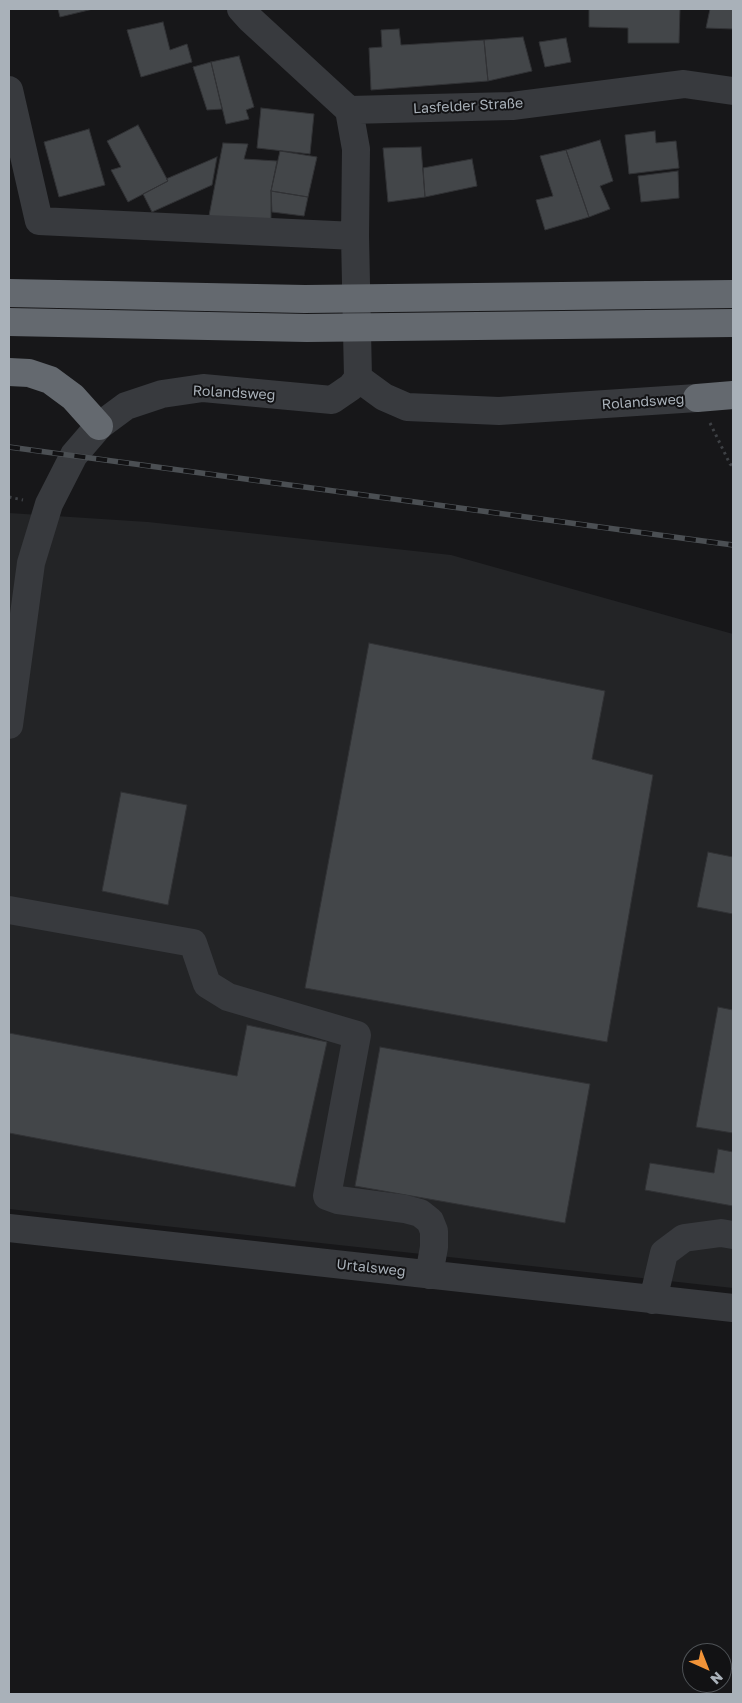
<!DOCTYPE html>
<html>
<head>
<meta charset="utf-8">
<style>
	body { margin:0 }
	#map { position:relative; width:742px; height:1703px; overflow:hidden; background:#171719; font-family:"Golos Text",sans-serif }
	canvas { display:block }
	.frame { position:absolute; inset:0; border:10px solid #a9b1b9; pointer-events:none }
	.north { position:absolute; left:682px; top:1643px; width:50px; height:50px; box-sizing:border-box; background:#121214; border:1px solid #4e5256; border-radius:50%; rotate:136deg; font-size:14px; font-weight:700; line-height:20px; text-align:center; color:#a9b1b9 }
	.north::after { content:''; display:block; margin:auto; width:18px; height:22px; background:#f19338; clip-path:polygon(50% 0,100% 100%,50% 72%,0 100%) }
</style>
</head>
<body>
<div id="map">
<canvas width="742" height="1703"></canvas>
<div class="frame"></div>
<div class="north">N</div>
</div>
<script>
const ctx = document.querySelector('canvas').getContext('2d');
ctx.lineJoin = 'round';
function paint(path, color) { ctx.fillStyle = color; ctx.fill(path, 'evenodd'); }
const toPath = rows => new Path2D(rows.map(r => 'M' + r).join(''));
function trace(path, color, width, dash) { ctx.strokeStyle = color; ctx.lineWidth = width; ctx.lineCap = dash ? 'butt' : 'round'; ctx.setLineDash(dash || []); ctx.stroke(path); }
function write(font, color, halo, rows, align = 'center') {
  ctx.font = font + ' "Golos Text",sans-serif'; ctx.lineWidth = 4; ctx.setLineDash([]); ctx.textBaseline = 'middle'; ctx.strokeStyle = halo; ctx.fillStyle = color; for (const [text, x, y, turn = 0] of rows) {
    ctx.save(); ctx.translate(x, y); ctx.rotate((+turn || 0) * Math.PI / 180); ctx.textAlign = isNaN(turn) ? turn : align; if (halo) ctx.strokeText(text, 0, 0); ctx.fillText(text, 0, 0); ctx.restore();
  }
}
paint(toPath([
	[9,513,148,522,451,555,733,634,733,1288,9,1209]
]), '#232426');
const building = toPath([
	[58,9,93,9,60,17,58,9],
	[589,9,680,9,679,43,628,43,628,28,589,27,589,9],
	[710,9,733,9,733,29,706,28,710,9],
	[163,22,170,50,187,44,192,62,141,77,127,30,163,22],
	[399,29,401,45,484,40,488,81,371,90,369,48,382,47,381,30,399,29],
	[523,37,532,71,488,81,484,40,523,37],
	[566,38,571,62,545,67,539,42,566,38],
	[239,56,254,107,246,110,249,119,226,124,211,62,239,56],
	[211,62,222,109,207,110,193,67,211,62],
	[261,108,314,114,310,154,257,148,261,108],
	[138,125,168,181,128,202,111,170,121,167,107,141,138,125],
	[89,129,105,185,59,197,44,142,89,129],
	[655,131,656,143,676,141,679,168,629,174,625,135,655,131],
	[600,140,613,181,600,186,610,209,589,217,566,150,600,140],
	[223,143,248,144,244,159,277,161,271,191,271,219,208,221,223,143],
	[421,147,425,197,388,202,383,148,421,147],
	[566,150,589,217,545,230,536,200,553,196,540,156,566,150],
	[280,151,317,157,308,197,271,191,280,151],
	[217,157,212,185,152,212,143,194,168,181,166,179,217,157],
	[472,159,477,186,425,197,423,168,472,159],
	[678,171,679,198,641,202,638,176,678,171],
	[271,191,308,197,304,216,272,212,271,191],
	[369,643,605,691,592,759,653,775,607,1042,305,988,369,643],
	[121,792,187,805,168,905,102,891,121,792],
	[708,852,733,857,733,914,697,907,708,852],
	[718,1007,733,1010,733,1133,696,1127,718,1007],
	[247,1025,327,1042,295,1187,9,1133,9,1033,237,1076,247,1025],
	[380,1047,590,1084,565,1223,355,1186,380,1047],
	[718,1149,733,1152,733,1206,645,1190,650,1163,714,1173,718,1149]
]);
paint(building, '#434649');
trace(building, '#313235', 1);
trace(toPath([
	[710,423,730,464,733,466],
	[9,497,23,500]
]), '#3e4145', 3, [2.5, 4]);
trace(toPath([
	[241,9,250,19,349,110,512,106,684,84,733,91],
	[9,90,39,221,355,236],
	[349,110,356,149,355,236,358,378],
	[9,725,31,563,49,504,74,455,99,426,126,406,162,394,203,388,332,400,351,387,358,378,384,397,407,407,499,411,697,398],
	[9,910,193,943,207,984,228,997,357,1035,327,1196,338,1200,405,1209,420,1213,430,1221,434,1231,434,1247,429,1275],
	[9,1228,733,1308],
	[653,1300,664,1253,684,1238,721,1233,733,1235]
]), '#383a3e', 28);
trace(toPath([
	[9,293,305,299,733,294],
	[9,322,307,328,733,323],
	[9,372,29,373,50,380,73,397,99,426],
	[697,398,733,395]
]), '#64696f', 28);
const rail = toPath([
	[9,447,733,545]
]);
trace(rail, '#4b4f53', 5.5);
trace(rail, '#121214', 4, [11]);
write('14px', '#a9b1b9', '#121214', [
	["Lasfelder Straße",468,106,-3],
	["Rolandsweg",234,393,3],
	["Rolandsweg",643,402,-4],
	["Urtalsweg",371,1268,6]
]);
</script>
</body>
</html>
